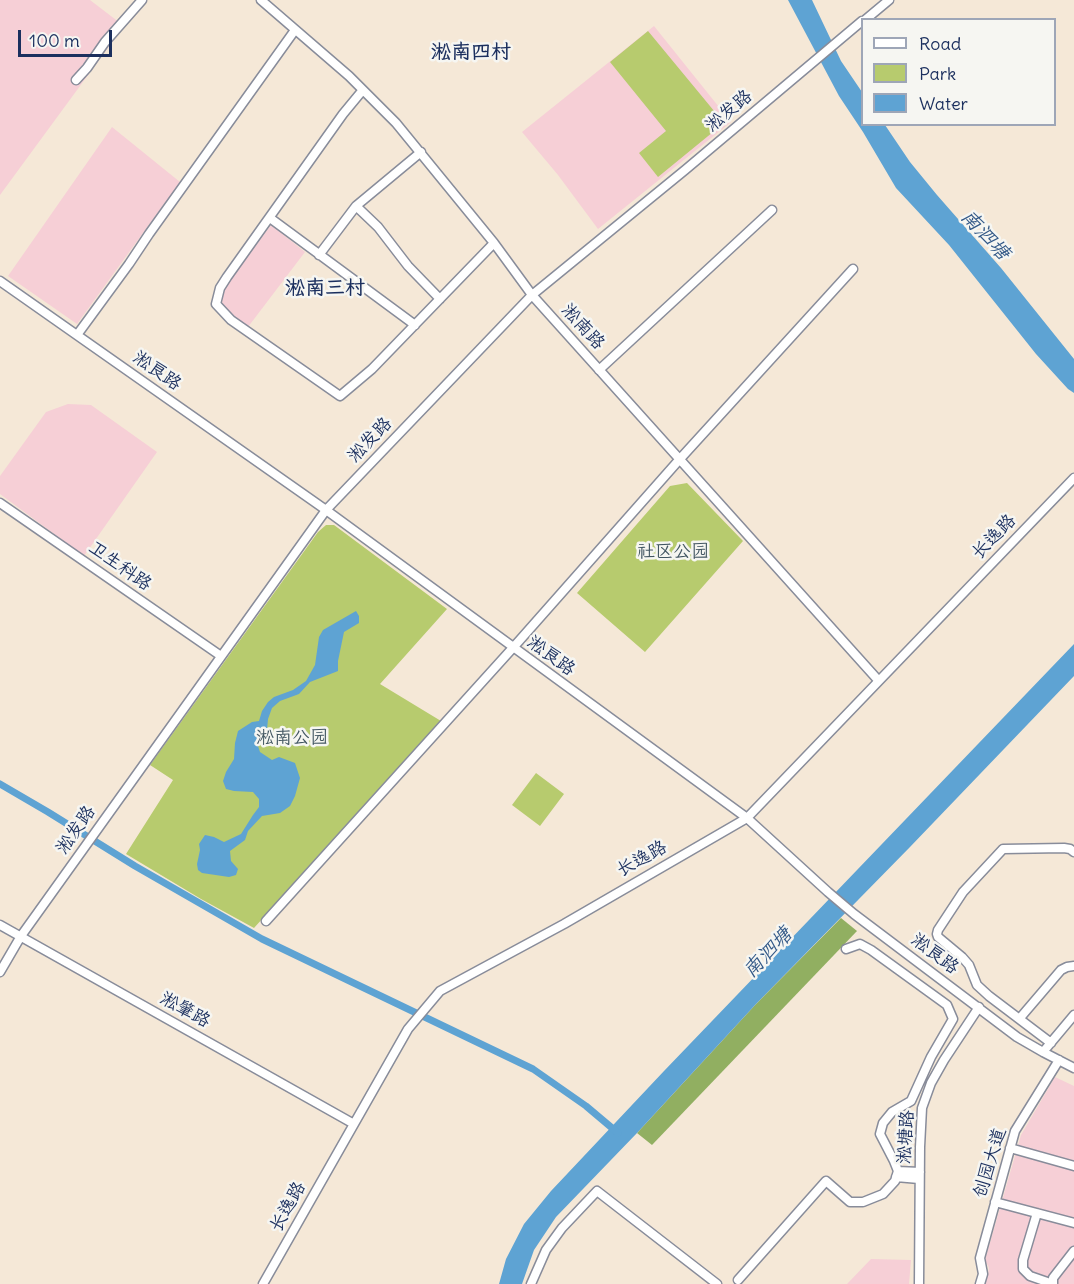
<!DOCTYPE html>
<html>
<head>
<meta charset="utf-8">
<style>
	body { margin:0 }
	#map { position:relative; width:1074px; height:1284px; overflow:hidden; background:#f5e8d7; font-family:Delius,sans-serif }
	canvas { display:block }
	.legend { position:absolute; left:861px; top:18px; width:195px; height:108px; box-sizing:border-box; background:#f6f6f2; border:2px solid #9ea6b7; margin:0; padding:8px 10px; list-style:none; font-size:18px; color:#1b2f5e }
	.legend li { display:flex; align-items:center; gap:12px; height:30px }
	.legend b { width:30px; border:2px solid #9ea6b7 }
	.scale { position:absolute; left:18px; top:30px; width:94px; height:27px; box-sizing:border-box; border:3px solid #1b2f5e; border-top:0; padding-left:8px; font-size:18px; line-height:21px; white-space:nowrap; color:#1b2f5e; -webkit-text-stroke:4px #f6f6f2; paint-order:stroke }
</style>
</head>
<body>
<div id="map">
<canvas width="1074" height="1284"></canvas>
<ul class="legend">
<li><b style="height:8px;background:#fff"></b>Road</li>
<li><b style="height:16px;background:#b7cb6e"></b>Park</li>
<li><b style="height:16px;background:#5ea3d3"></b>Water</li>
</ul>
<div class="scale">100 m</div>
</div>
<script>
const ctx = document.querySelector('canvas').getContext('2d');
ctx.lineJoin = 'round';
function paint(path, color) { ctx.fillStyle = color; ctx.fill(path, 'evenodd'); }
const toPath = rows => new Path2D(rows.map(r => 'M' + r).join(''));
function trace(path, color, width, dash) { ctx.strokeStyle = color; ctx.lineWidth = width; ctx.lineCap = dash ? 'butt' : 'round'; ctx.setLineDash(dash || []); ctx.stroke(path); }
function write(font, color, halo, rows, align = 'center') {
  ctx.font = font + ' Delius,"LXGW WenKai TC",sans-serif'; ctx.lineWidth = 5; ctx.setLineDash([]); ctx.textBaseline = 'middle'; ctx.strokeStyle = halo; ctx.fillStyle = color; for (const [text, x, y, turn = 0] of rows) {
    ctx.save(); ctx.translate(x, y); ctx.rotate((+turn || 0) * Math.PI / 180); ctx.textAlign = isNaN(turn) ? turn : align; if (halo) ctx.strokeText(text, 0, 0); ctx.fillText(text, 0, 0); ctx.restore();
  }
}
paint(toPath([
	[0,0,90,0,124,26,0,195],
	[654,26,731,122,598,229,558,175,522,132],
	[112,127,180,182,77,324,8,276],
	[271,225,305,252,248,327,228,314,222,304,223,290],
	[68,404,91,405,157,452,84,556,0,494,0,476,46,412],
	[1055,1077,1074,1086,1074,1284,985,1284,988,1274,989,1268,985,1260,1021,1135],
	[871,1259,911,1260,909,1284,847,1284]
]), '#f6cfd6');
paint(toPath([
	[648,31,724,123,658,177,639,153,666,131,610,62],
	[687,483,743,541,645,652,577,593,670,486],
	[326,525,334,525,447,609,380,684,441,721,254,928,201,899,126,854,173,780,150,765,318,532],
	[536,773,564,794,540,826,512,805]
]), '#b7cb6e');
paint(toPath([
	[841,918,857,931,652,1145,637,1133,756,1004]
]), '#91af61');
paint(toPath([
	[788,0,812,0,841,61,862,92,862,124,885,125,910,162,937,195,1001,268,1074,359,1074,393,1068,389,1036,354,949,245,896,188,863,132,839,96],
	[356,611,359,616,359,623,344,632,338,661,338,671,310,682,299,694,280,701,272,708,268,719,267,730,258,746,260,752,272,760,279,757,295,763,300,778,295,796,290,806,280,813,262,816,248,831,245,840,230,851,231,861,238,869,236,875,229,877,202,873,198,870,197,864,200,850,199,844,205,835,214,837,224,842,241,834,253,815,259,807,259,799,253,792,234,791,226,789,223,781,226,772,234,759,235,743,238,731,252,722,259,721,262,711,268,702,274,697,293,690,306,681,315,665,319,637,323,630],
	[1074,644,1074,676,910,847,756,1004,637,1133,556,1217,534,1250,522,1284,499,1284,506,1259,524,1224,551,1191,664,1071]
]), '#5ea3d3');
trace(toPath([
	[0,784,48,812,135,866,262,939,533,1069,586,1106,618,1133]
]), '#5ea3d3', 7);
const minor = toPath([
	[261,0,349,76,396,123,494,243,532,295,878,680],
	[865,20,889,0],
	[76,80,87,68,105,42,142,0],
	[362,91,343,114,227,277,220,288,216,304,231,320,340,396,372,369,494,243],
	[421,152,356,206,378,227,408,266,440,299],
	[270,218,415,325],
	[319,255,356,206],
	[0,281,326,510,747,818,828,892,854,914,1017,1037,1043,1052,1074,1068],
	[77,335,129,264,149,234,295,30],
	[599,370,772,210],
	[0,503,221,656],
	[266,921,519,641,679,460,853,269],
	[0,925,354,1124],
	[0,972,21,936,326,510,532,295,685,170,862,21],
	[1020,1018,1061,970,1067,967,1074,966],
	[1051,1043,989,996,977,985,969,965,962,957,938,937,937,934,938,930,963,892,1003,849,1064,848,1070,849,1074,852],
	[1043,1052,1074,1015],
	[1010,1148,1074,1166],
	[898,1171,920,1172],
	[896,1177,919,1179],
	[995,1202,1074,1223],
	[1037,1213,1023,1260,1023,1269,1030,1276,1053,1284],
	[738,1280,826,1181,850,1202,863,1202,883,1194,895,1181,898,1171,894,1161,880,1134,883,1123,892,1112,911,1101,931,1057,953,1019,947,1005,871,950,860,944,846,949],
	[1053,1283,1053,1278,1074,1251],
	[263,1284,408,1029,440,991,564,924,747,818,1074,478],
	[531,1284,546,1250,562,1228,597,1191,717,1284],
	[919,1284,920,1147,922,1108,931,1083,944,1060,979,1007],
	[980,1284,983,1274,980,1258,1015,1131,1059,1060]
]);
trace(minor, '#888c9a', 11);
trace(minor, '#fff', 8);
write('18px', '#1b2f5e', '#f6f6f2', [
	["淞发路",729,111,-40],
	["淞南路",583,327,48],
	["淞良路",157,371,35],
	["淞发路",370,440,-46],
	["长逸路",994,537,-46],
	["卫生科路",120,566,35],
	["淞良路",551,656,36],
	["淞发路",76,830,-55],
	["长逸路",642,859,-29],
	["淞良路",935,954,37],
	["淞肇路",185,1010,29],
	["淞塘路",906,1137,-86],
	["创园大道",990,1163,-73],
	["长逸路",288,1207,-61]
]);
write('18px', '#425662', '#f6f6f2', [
	["社区公园",673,552],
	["淞南公园",292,738]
]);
write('bold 20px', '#1b2f5e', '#f6f6f2', [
	["淞南四村",471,52],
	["淞南三村",325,288]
]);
write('italic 20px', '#325887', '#f6f6f2', [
	["南泗塘",985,235,47],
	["南泗塘",768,953,-46]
]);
</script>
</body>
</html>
